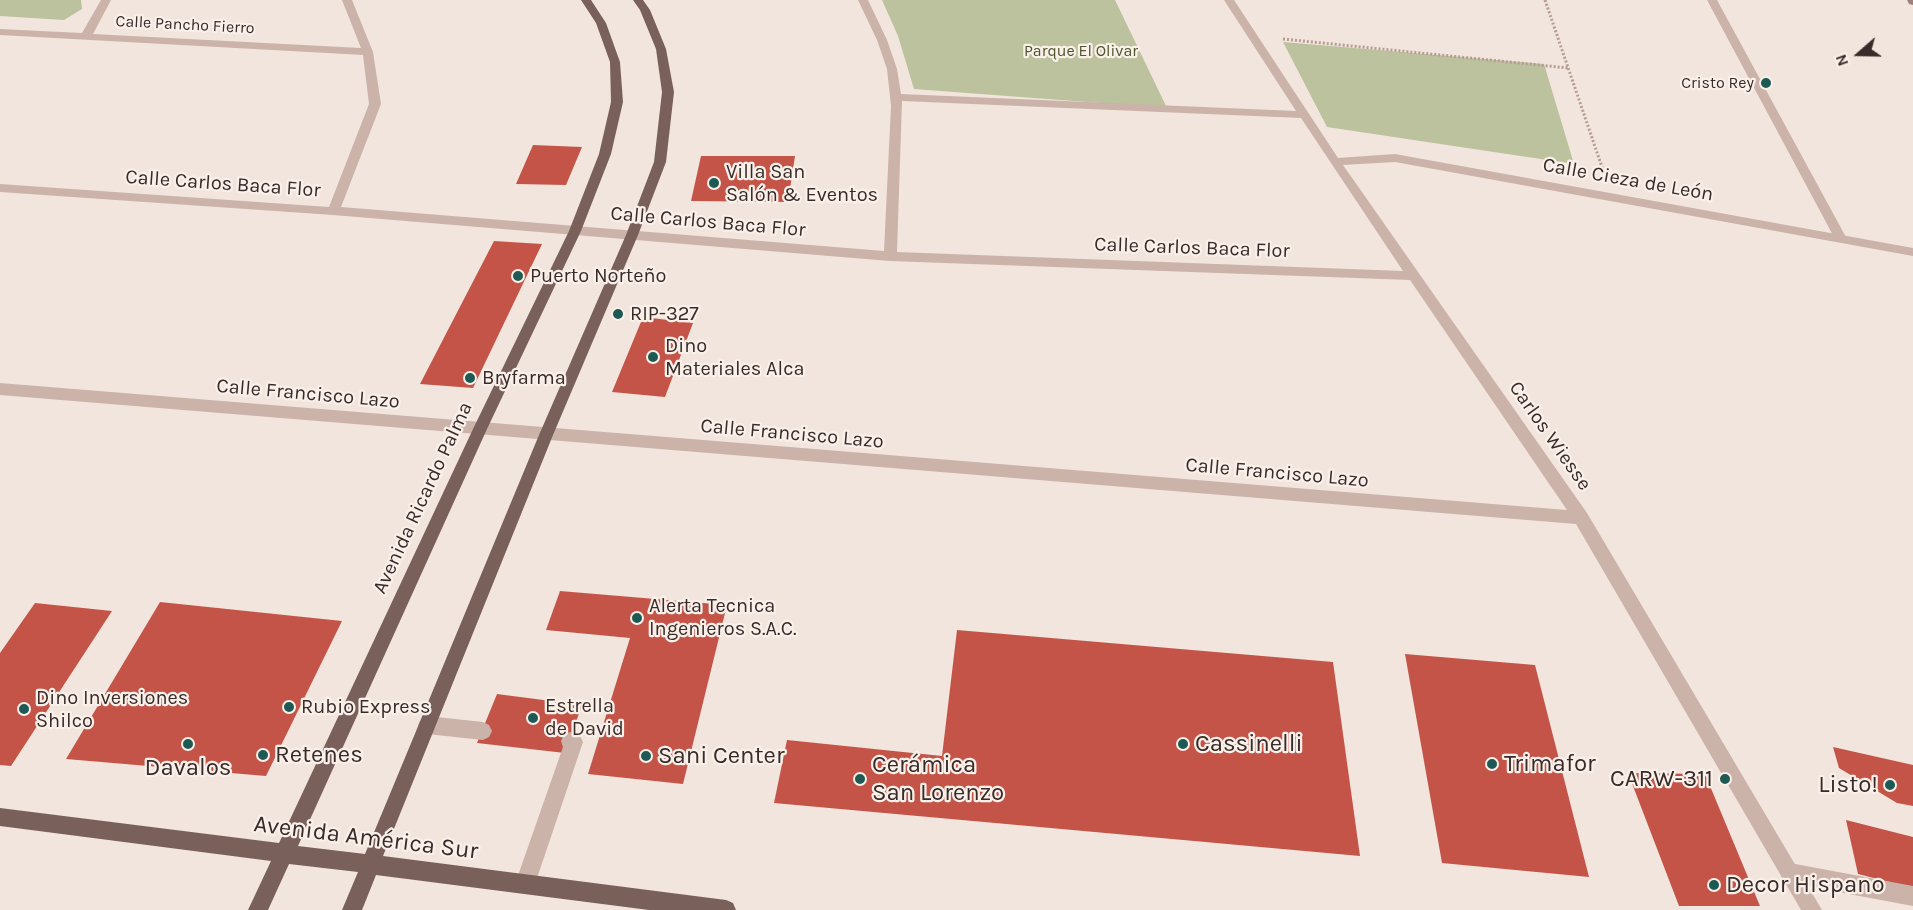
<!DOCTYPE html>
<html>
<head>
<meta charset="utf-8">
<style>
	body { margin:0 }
	#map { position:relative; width:1913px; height:910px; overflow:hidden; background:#f2e5dd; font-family:Karla,sans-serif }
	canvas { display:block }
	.north { position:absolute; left:1829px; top:24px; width:60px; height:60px; -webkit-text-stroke:4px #faf0ea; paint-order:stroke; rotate:250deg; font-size:16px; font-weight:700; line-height:24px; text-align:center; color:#382b29 }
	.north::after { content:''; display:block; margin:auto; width:21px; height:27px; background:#382b29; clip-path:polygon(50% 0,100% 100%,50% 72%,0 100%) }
</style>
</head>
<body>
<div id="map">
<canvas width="1913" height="910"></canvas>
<div class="north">N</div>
</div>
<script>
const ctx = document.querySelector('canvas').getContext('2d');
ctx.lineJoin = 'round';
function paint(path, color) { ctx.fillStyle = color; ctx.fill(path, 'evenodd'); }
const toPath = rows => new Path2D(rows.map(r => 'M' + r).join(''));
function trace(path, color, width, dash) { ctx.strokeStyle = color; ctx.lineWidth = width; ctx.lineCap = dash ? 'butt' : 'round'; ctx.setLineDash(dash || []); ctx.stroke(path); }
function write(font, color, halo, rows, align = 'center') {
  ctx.font = font + ' Karla,sans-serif'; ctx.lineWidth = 4.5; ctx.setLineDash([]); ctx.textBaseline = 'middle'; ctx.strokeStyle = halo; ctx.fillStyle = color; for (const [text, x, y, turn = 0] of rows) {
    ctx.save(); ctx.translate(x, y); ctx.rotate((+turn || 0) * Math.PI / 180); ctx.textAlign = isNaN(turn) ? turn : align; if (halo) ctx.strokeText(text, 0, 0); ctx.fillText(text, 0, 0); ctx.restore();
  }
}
paint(toPath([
	[0,0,81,0,82,9,64,20,0,16],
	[882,0,1115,0,1167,108,914,89,898,36],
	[1283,42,1544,64,1574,164,1327,127]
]), '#bbc29d');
paint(toPath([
	[533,145,582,147,566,185,516,184],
	[701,156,795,156,788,202,691,201],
	[494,241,542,244,473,388,420,384],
	[643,317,693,323,665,397,612,392],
	[560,591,727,605,683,784,588,774,630,638,546,630],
	[160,602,342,621,266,776,66,759],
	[35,603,112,611,11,766,0,765,0,653],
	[957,630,1333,662,1360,856,774,803,787,740,942,756],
	[1405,654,1535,665,1589,877,1442,863],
	[497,694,582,705,565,753,477,743],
	[1833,747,1913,765,1913,806,1897,803,1839,768],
	[1628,773,1705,774,1760,906,1679,906],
	[1846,820,1913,837,1913,888,1858,874]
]), '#c55448');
trace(toPath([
	[1545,0,1604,173],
	[1283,39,1568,68]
]), '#b69d93', 3, [2, 2]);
paint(toPath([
	[427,716,483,722,489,725,492,731,489,737,483,740,427,734,421,731,418,725,421,719,427,716],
	[570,732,580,736,583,742,535,884,532,891,525,894,518,891,515,884,563,747,561,741,564,735,570,732],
	[1790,863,1913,886,1913,906,1790,883,1783,880,1780,873,1783,866,1790,863]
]), '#cbb3a9');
paint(toPath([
	[1707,0,1717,0,1847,239,1846,242,1836,242,1835,239,1707,0]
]), '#cbb3a9');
paint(toPath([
	[101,0,111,0,93,34,361,48,342,0,352,0,373,52,381,104,341,207,884,251,891,106,887,69,877,40,858,0,868,0,887,40,897,69,901,94,1296,111,1224,0,1234,0,1338,158,1395,154,1913,248,1913,256,1395,162,1343,165,1587,513,1822,910,1801,910,1576,524,0,395,0,383,1567,510,1410,280,890,261,333,215,0,192,0,184,329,207,369,104,363,55,0,35,0,29,82,33,101,0],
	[902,101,1301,118,1403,271,897,252,902,101]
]), '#cbb3a9');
paint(toPath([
	[1907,0,1913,0,1913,5,1909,4,1907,0]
]), '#9e827a');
paint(toPath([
	[581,0,591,0,606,23,620,62,623,102,611,154,581,231,487,429,298,846,365,854,539,435,626,235,654,162,662,92,656,49,640,10,633,0,643,0,650,10,666,49,674,92,666,162,638,235,553,435,383,856,726,900,733,903,736,910,649,910,376,875,362,910,342,910,358,872,289,864,268,910,248,910,271,861,0,826,0,808,279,843,473,429,569,231,599,154,611,102,610,62,596,23,581,0]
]), '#7a605a');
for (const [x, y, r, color] of [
	[1766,83,6,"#1e5954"],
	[714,183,6,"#1e5954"],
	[518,276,6,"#1e5954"],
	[618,314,6,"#1e5954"],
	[653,357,6,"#1e5954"],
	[470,378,6,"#1e5954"],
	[637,618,6,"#1e5954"],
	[289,707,6,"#1e5954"],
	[24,709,6,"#1e5954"],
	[533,718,6,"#1e5954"],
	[188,744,6,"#1e5954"],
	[1183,744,6,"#1e5954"],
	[263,755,6,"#1e5954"],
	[646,756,6,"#1e5954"],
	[1492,764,6,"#1e5954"],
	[860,779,6,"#1e5954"],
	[1725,779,6,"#1e5954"],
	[1890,785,6,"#1e5954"],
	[1714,885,6,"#1e5954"]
]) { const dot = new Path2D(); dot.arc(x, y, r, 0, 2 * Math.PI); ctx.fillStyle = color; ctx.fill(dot); trace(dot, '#faf0ea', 2); }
write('16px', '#382b29', '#faf0ea', [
	["Calle Pancho Fierro",185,25,3]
]);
write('16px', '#4d562d', '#faf0ea', [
	["Parque El Olivar",1081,51]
]);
write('16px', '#382b29', '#faf0ea', [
	["Cristo Rey",1754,83]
], 'right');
write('20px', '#382b29', '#faf0ea', [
	["Villa San",726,172],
	["Salón & Eventos",726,195],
	["Puerto Norteño",530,276],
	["RIP-327",630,314],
	["Dino",665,346],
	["Materiales Alca",665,369],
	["Bryfarma",482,378],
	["Alerta Tecnica",649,606],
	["Ingenieros S.A.C.",649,629],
	["Dino Inversiones",36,698],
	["Shilco",36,721],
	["Estrella",545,706],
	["de David",545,729],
	["Rubio Express",301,707]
], 'left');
write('20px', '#382b29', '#faf0ea', [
	["Calle Cieza de León",1628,180,10],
	["Calle Carlos Baca Flor",223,184,4],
	["Calle Carlos Baca Flor",708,222,5],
	["Calle Carlos Baca Flor",1192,248,2],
	["Calle Francisco Lazo",308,394,5],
	["Calle Francisco Lazo",792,434,5],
	["Carlos Wiesse",1550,436,55],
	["Calle Francisco Lazo",1277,473,5],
	["Avenida Ricardo Palma",423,498,-65]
]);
write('24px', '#382b29', '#faf0ea', [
	["Cassinelli",1195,744],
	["Retenes",275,755],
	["Sani Center",658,756],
	["Trimafor",1504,764],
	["Cerámica",872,765],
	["San Lorenzo",872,793],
	["Davalos",188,768,"center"],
	["CARW-311",1713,779,"right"],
	["Listo!",1878,785,"right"],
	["Decor Hispano",1726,885]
], 'left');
write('24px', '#382b29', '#faf0ea', [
	["Avenida América Sur",366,838,7]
]);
</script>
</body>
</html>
